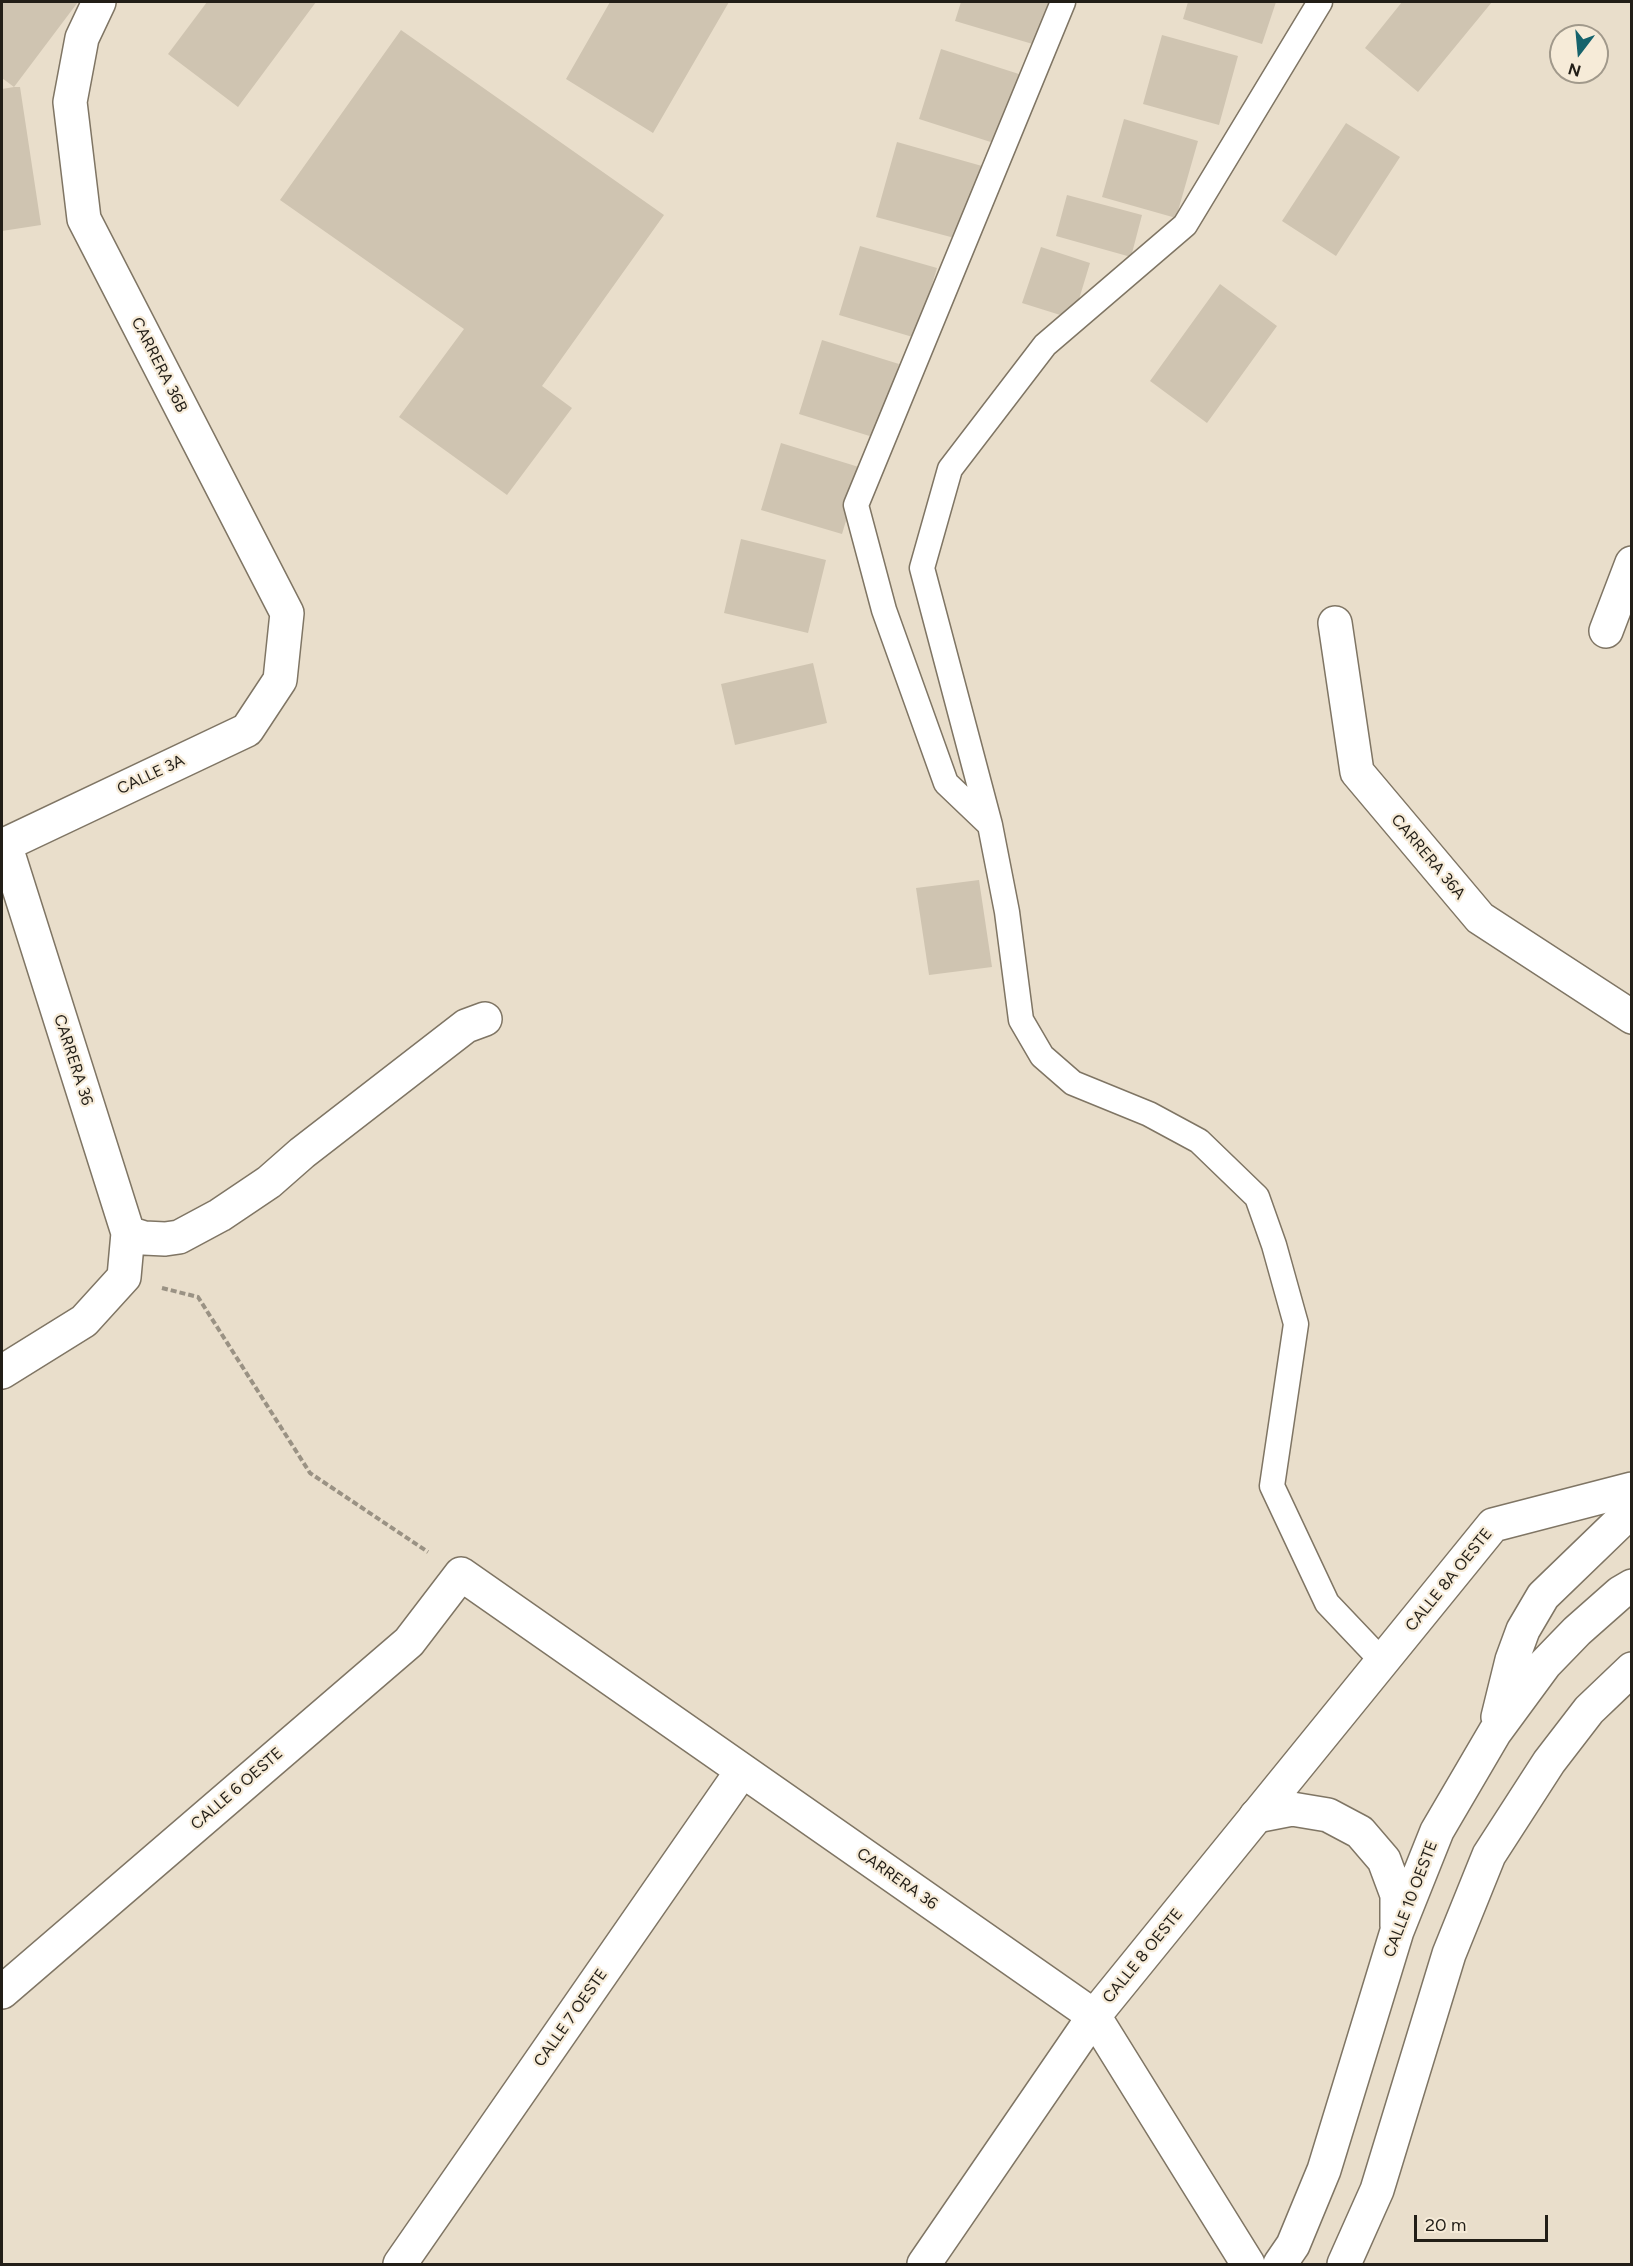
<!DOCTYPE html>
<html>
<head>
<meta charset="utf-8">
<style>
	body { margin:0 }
	#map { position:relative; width:1633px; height:2266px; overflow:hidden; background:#e9decb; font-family:Figtree,sans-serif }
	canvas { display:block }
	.frame { position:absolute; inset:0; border:3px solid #221e17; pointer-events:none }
	.north { position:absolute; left:1549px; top:24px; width:60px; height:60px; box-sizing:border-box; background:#f6ebd8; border:2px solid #a1998b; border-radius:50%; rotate:196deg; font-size:16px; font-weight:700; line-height:24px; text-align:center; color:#221e17 }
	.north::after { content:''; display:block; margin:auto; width:21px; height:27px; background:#16636c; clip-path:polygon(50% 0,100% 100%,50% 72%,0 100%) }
	.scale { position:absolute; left:1414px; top:2215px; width:134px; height:27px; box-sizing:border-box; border:3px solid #221e17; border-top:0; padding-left:8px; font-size:18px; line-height:21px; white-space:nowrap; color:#221e17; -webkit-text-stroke:4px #f6ebd8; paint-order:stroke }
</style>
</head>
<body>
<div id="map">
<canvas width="1633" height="2266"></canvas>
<div class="frame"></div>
<div class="north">N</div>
<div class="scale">20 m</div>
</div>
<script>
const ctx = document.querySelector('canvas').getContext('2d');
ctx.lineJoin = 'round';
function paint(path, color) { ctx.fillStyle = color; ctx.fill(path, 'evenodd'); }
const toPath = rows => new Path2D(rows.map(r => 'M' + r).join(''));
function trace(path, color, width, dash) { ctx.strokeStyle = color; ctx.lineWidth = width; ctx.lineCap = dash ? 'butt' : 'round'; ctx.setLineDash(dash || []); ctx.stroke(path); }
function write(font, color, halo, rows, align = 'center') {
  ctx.font = font + ' Figtree,sans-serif'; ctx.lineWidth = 4.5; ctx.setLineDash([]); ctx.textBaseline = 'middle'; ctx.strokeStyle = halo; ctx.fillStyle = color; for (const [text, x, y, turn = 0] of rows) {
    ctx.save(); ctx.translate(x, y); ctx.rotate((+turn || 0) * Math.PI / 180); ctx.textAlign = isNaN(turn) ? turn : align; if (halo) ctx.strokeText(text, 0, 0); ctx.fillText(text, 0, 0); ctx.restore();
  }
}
paint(toPath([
	[2,2,78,2,14,87,20,87,41,225,2,231,2,89,14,87,2,78],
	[207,2,316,2,238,107,168,54],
	[610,2,729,2,653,133,566,79],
	[961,2,1050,2,1036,45,955,21],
	[1188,2,1276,2,1262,44,1183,19],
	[1402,2,1492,2,1418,92,1365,48],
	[401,30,664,215,542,386,572,408,507,495,399,417,464,329,280,200],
	[1162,35,1238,56,1219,125,1143,104],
	[941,49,1022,75,1000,145,919,119],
	[1124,119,1198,141,1176,218,1102,197],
	[1346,123,1400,157,1336,256,1282,221],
	[897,142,982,166,962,240,876,217],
	[1067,195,1142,215,1131,257,1056,236],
	[860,246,937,268,916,338,839,315],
	[1041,247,1090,263,1073,319,1022,303],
	[1220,284,1277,326,1207,423,1150,381],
	[822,340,899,364,876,438,799,414],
	[781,443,862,468,842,534,761,510],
	[741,539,826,560,808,633,724,613],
	[813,663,827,723,735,745,721,684],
	[979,880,992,967,929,975,916,888]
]), '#cfc4b1');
const lane = toPath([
	[1320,2,1185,225,1045,345,950,469,922,568,990,825,1007,912,1021,1020,1042,1056,1073,1083,1149,1114,1199,1141,1257,1197,1274,1245,1296,1324,1272,1486,1327,1603,1383,1662],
	[990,825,946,783,884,610,856,505,1063,2]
]);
const street = toPath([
	[1335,623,1357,772,1480,918,1632,1017],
	[1606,631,1632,563],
	[2,846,247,730,280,680,287,613,84,219,70,102,82,38,99,2],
	[128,1233,144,1238,165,1239,179,1237,220,1215,269,1182,302,1153,466,1026,485,1019],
	[2,1372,84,1321,124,1277,128,1233,5,844],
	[2,1992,409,1642,461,1574,1094,2016,1248,2264],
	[400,2264,742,1771],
	[924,2264,1094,2016,1493,1525,1632,1489]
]);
const secondary = toPath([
	[1498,1717,1512,1660,1523,1630,1543,1596,1632,1510],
	[1256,1816,1292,1809,1328,1815,1360,1832,1384,1860,1397,1895,1397,1926],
	[1280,2264,1293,2245,1324,2170,1397,1931,1437,1831,1495,1732,1545,1664,1577,1631,1620,1593,1632,1586],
	[1344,2264,1377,2190,1449,1954,1489,1855,1549,1762,1589,1710,1632,1669]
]);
trace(lane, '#7f7564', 27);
trace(street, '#7f7564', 36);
trace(secondary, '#7f7564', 36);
trace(toPath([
	[162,1288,198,1297,310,1473,428,1552]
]), '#9a9284', 4, [6, 3]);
trace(lane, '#fff', 24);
trace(street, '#fff', 33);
trace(secondary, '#fff', 33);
write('16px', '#221e17', '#f6ebd8', [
	["CARRERA 36B",159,365,63],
	["CALLE 3A",151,775,-25],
	["CARRERA 36A",1428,857,50],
	["CARRERA 36",73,1060,72],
	["CALLE 8A OESTE",1449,1580,-51],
	["CALLE 6 OESTE",237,1789,-41],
	["CARRERA 36",897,1879,35],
	["CALLE 10 OESTE",1411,1899,-69],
	["CALLE 8 OESTE",1143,1956,-51],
	["CALLE 7 OESTE",571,2018,-55]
]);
</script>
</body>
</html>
